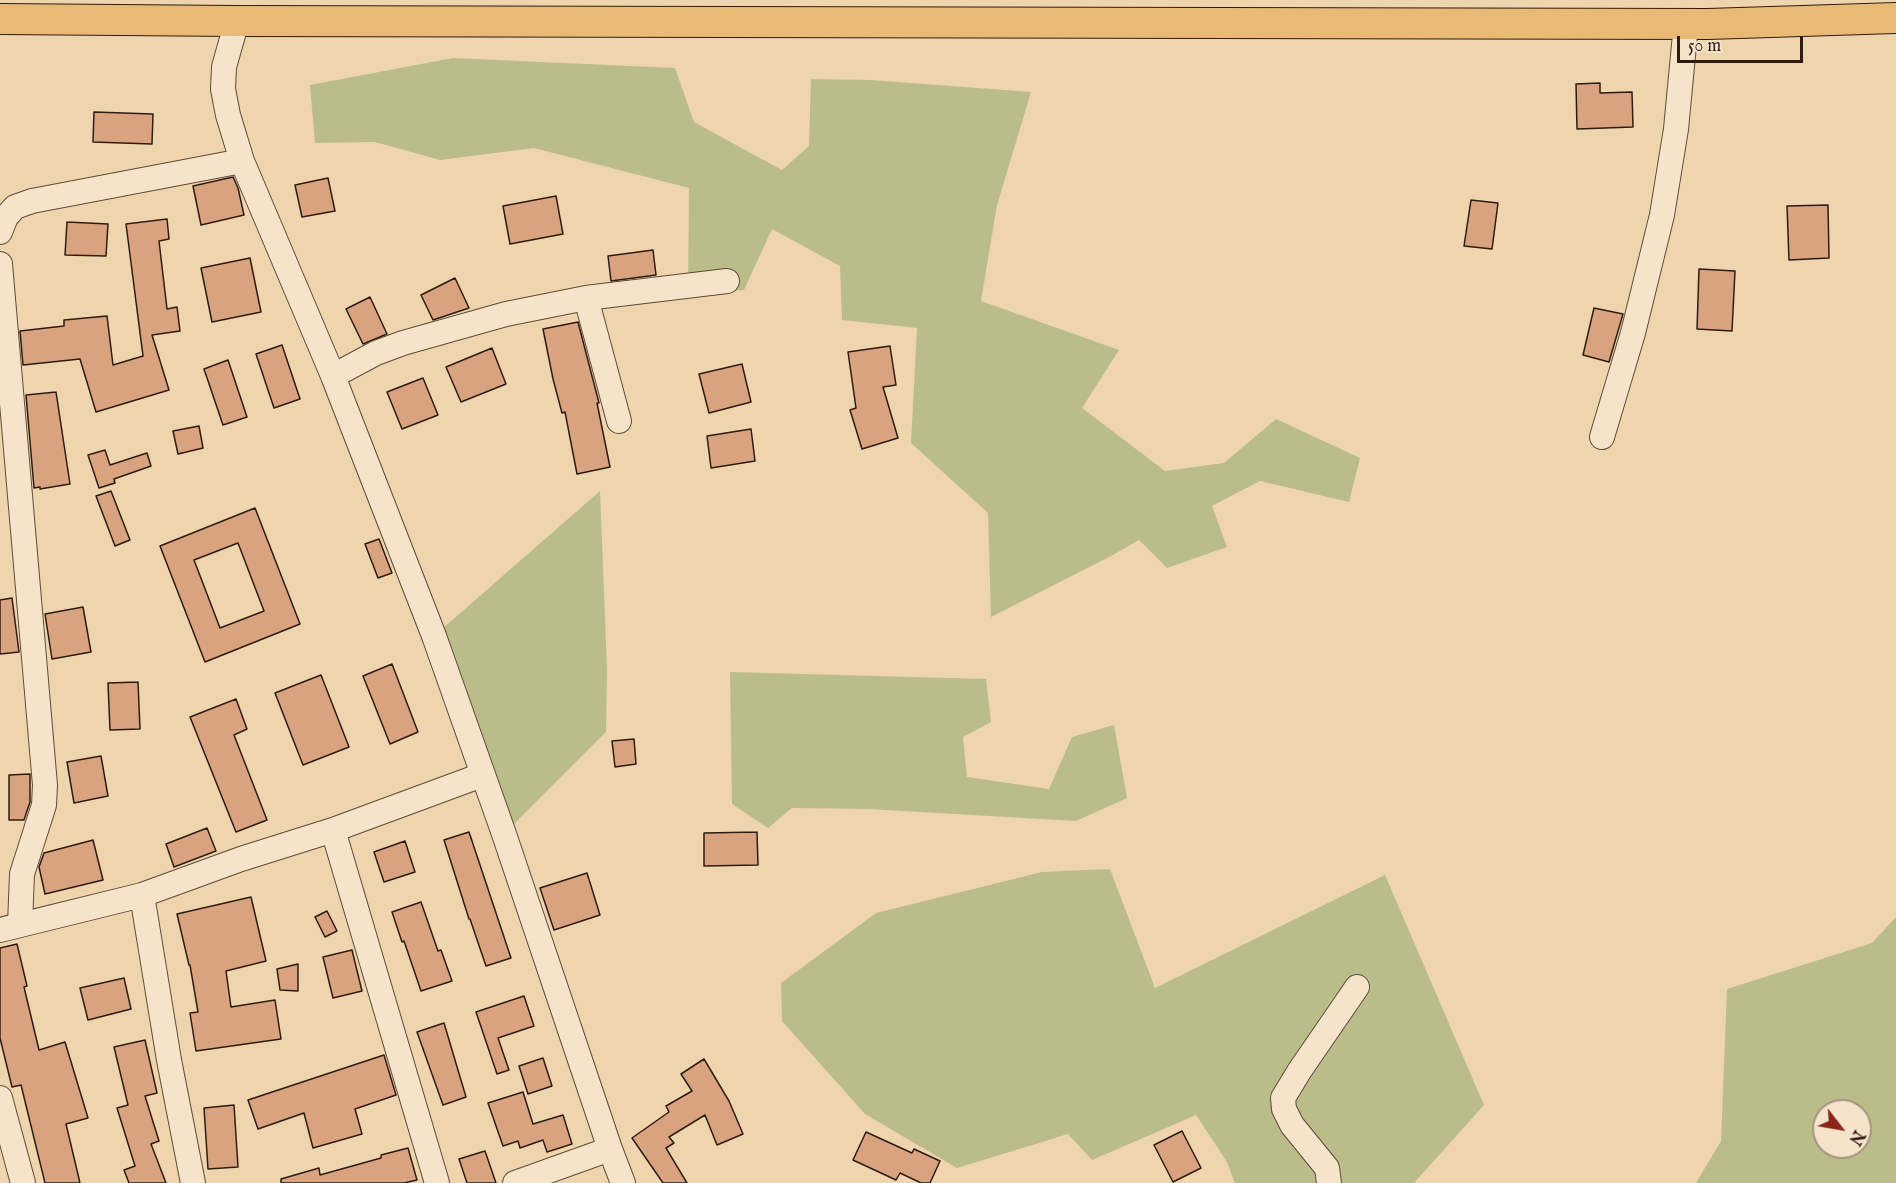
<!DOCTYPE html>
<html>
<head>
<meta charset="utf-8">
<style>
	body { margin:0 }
	#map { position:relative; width:1896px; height:1183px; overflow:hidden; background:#efd5ad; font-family:"IM FELL English",serif }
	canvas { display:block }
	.north { position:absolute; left:1812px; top:1099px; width:60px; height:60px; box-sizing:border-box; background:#f5e4ca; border:2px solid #a59480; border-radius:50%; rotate:121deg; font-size:16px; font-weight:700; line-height:24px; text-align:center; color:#2e1c12 }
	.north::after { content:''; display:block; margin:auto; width:21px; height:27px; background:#8f2418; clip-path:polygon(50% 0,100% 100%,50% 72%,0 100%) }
	.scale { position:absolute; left:1677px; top:36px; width:126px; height:27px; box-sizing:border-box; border:3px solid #2e1c12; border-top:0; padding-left:8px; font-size:18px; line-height:21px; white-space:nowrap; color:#2e1c12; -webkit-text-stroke:4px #f5e4ca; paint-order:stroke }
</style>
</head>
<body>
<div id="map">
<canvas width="1896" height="1183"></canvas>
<div class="north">N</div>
<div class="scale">50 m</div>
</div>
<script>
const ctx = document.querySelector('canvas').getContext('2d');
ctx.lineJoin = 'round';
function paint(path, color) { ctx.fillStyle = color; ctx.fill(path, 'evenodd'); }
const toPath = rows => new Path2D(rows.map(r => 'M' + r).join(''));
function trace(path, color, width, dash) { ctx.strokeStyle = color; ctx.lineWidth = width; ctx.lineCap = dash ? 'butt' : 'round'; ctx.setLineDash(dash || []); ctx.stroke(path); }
paint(toPath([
	[453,58,675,68,694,122,782,170,809,146,811,79,871,80,1031,92,997,205,981,301,1119,350,1082,408,1165,471,1224,463,1276,419,1360,458,1349,502,1260,481,1212,506,1227,547,1167,568,1139,540,1111,556,991,617,988,513,911,443,917,328,842,320,840,266,772,229,744,290,688,293,689,188,534,148,440,160,375,142,315,143,310,85],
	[600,491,607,668,606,732,504,834,434,636],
	[730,672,986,679,991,722,963,737,967,777,1049,789,1072,737,1114,725,1127,798,1076,821,869,809,792,808,768,828,732,804],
	[1110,869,1155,988,1385,875,1484,1105,1414,1183,1235,1183,1227,1162,1196,1115,1092,1160,1068,1134,957,1168,865,1114,782,1021,781,983,876,913,1042,872],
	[1896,917,1896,1183,1696,1183,1721,1141,1727,989,1872,943],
	[1824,1111,1860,1111,1860,1147,1824,1147]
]), '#babd89');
const building = toPath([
	[1600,83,1600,93,1632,92,1633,127,1577,129,1576,84,1600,83],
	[94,112,153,114,152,144,93,142,94,112],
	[233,177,238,188,244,215,201,225,193,186,233,177],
	[328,178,335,211,302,217,295,185,328,178],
	[556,196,563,234,510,244,503,206,556,196],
	[1471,200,1498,203,1492,249,1464,246,1471,200],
	[1828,205,1829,258,1789,260,1787,206,1828,205],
	[167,219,169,239,159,241,167,309,177,307,180,331,152,335,169,390,96,412,80,359,23,365,20,331,64,326,64,320,107,316,113,365,143,356,126,224,167,219],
	[67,222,108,224,106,256,65,255,67,222],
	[653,250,656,275,611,281,608,256,653,250],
	[250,258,261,312,212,322,201,268,250,258],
	[1699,269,1735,271,1732,331,1697,329,1699,269],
	[455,278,469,308,433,320,421,295,455,278],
	[370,297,387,334,363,344,346,309,370,297],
	[1594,308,1623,314,1609,362,1583,355,1594,308],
	[578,322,599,403,597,403,610,467,577,474,565,412,562,413,553,379,543,329,578,322],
	[282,345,300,399,274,408,256,354,282,345],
	[890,346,896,385,883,387,898,438,862,449,850,410,856,408,848,352,890,346],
	[492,348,506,384,461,402,446,367,492,348],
	[228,360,247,417,223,425,204,369,228,360],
	[742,364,751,402,709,413,699,374,742,364],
	[423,378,438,415,402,429,387,392,423,378],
	[56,392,70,484,40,489,40,487,34,488,26,395,56,392],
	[199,426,203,448,178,454,173,431,199,426],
	[751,429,755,461,711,468,707,436,751,429],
	[105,450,110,465,147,453,151,466,114,479,115,483,99,488,88,455,105,450],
	[111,491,130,540,115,546,96,496,111,491],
	[255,508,300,624,205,662,160,546,255,508],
	[238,543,264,611,220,628,194,560,238,543],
	[379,539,392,573,378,578,365,544,379,539],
	[12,598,19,652,0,654,0,600,12,598],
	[83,607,91,652,52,659,45,614,83,607],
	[392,664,418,732,390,744,363,676,392,664],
	[321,675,349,747,303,765,275,693,321,675],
	[138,682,140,729,110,730,108,683,138,682],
	[236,699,247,729,234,735,267,820,236,832,190,717,236,699],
	[634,739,636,764,615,767,612,741,634,739],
	[101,756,108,796,74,803,67,762,101,756],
	[30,774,30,802,24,820,9,820,9,775,30,774],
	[207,828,216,851,174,867,166,844,207,828],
	[469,832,511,958,486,966,470,919,469,919,444,840,469,832],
	[757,832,758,865,704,866,704,833,757,832],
	[93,840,103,880,45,894,39,867,44,853,93,840],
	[405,841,415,872,384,882,374,852,405,841],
	[587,873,600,915,554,930,540,888,587,873],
	[251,897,266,961,226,971,231,1007,275,1000,281,1039,196,1051,190,1013,198,1012,190,965,189,965,177,914,251,897],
	[421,902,438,951,441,950,452,981,421,991,404,941,402,942,392,912,421,902],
	[327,911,337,931,325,937,315,917,327,911],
	[17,944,27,986,24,987,39,1050,65,1042,88,1118,66,1124,80,1183,45,1183,21,1085,12,1087,0,1038,0,948,17,944],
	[352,950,362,991,333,998,323,957,352,950],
	[298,964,298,991,280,990,277,969,298,964],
	[124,978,131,1009,88,1020,80,988,124,978],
	[524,996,534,1026,498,1038,509,1070,497,1074,476,1012,524,996],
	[444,1023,466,1097,443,1105,417,1032,444,1023],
	[145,1040,157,1093,145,1096,159,1141,151,1144,166,1183,129,1183,124,1170,135,1166,117,1108,128,1105,114,1047,145,1040],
	[384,1055,396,1095,355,1109,362,1134,313,1148,304,1113,258,1129,248,1100,384,1055],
	[543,1058,552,1086,528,1094,519,1066,543,1058],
	[704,1059,729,1101,743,1134,717,1145,705,1115,669,1137,674,1143,666,1148,687,1183,663,1183,632,1138,669,1112,666,1106,692,1091,681,1074,704,1059],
	[523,1092,533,1124,563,1115,572,1144,547,1152,543,1140,520,1148,518,1141,503,1146,488,1103,523,1092],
	[234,1105,238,1167,208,1169,204,1108,234,1105],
	[1182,1131,1201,1168,1173,1182,1154,1145,1182,1131],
	[866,1132,912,1153,914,1149,940,1161,930,1183,921,1183,900,1173,896,1180,853,1160,866,1132],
	[408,1148,417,1180,404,1183,281,1183,281,1179,319,1168,320,1175,381,1158,381,1155,408,1148],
	[485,1151,496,1183,467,1183,459,1159,485,1151]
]);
paint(building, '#daa380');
trace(building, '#2e1c12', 1.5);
const minor = toPath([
	[237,21,224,67,223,89,228,115,242,161,333,376,434,636,504,834,610,1149,623,1183],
	[0,232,6,217,15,207,32,201,242,161],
	[0,264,45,785,44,805,22,874,20,925],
	[586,298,619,421],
	[333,376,376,353,403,343,506,314,586,298,727,281],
	[1602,437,1633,333,1662,215,1676,129,1686,24],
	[333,830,437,1183],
	[142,895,169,1060,193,1183],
	[0,930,142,895,241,859,333,830,482,775],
	[0,1098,23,1183],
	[515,1183,610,1149],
	[1329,1183,1327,1168,1292,1125,1284,1109,1283,1098,1300,1070,1357,987]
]);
const major = toPath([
	[0,19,237,21,1708,24,1896,18]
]);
trace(minor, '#5e4a39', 26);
trace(major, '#2e1c12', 32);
trace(minor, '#f5e4ca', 24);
trace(major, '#e8ba76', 30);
</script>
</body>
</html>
